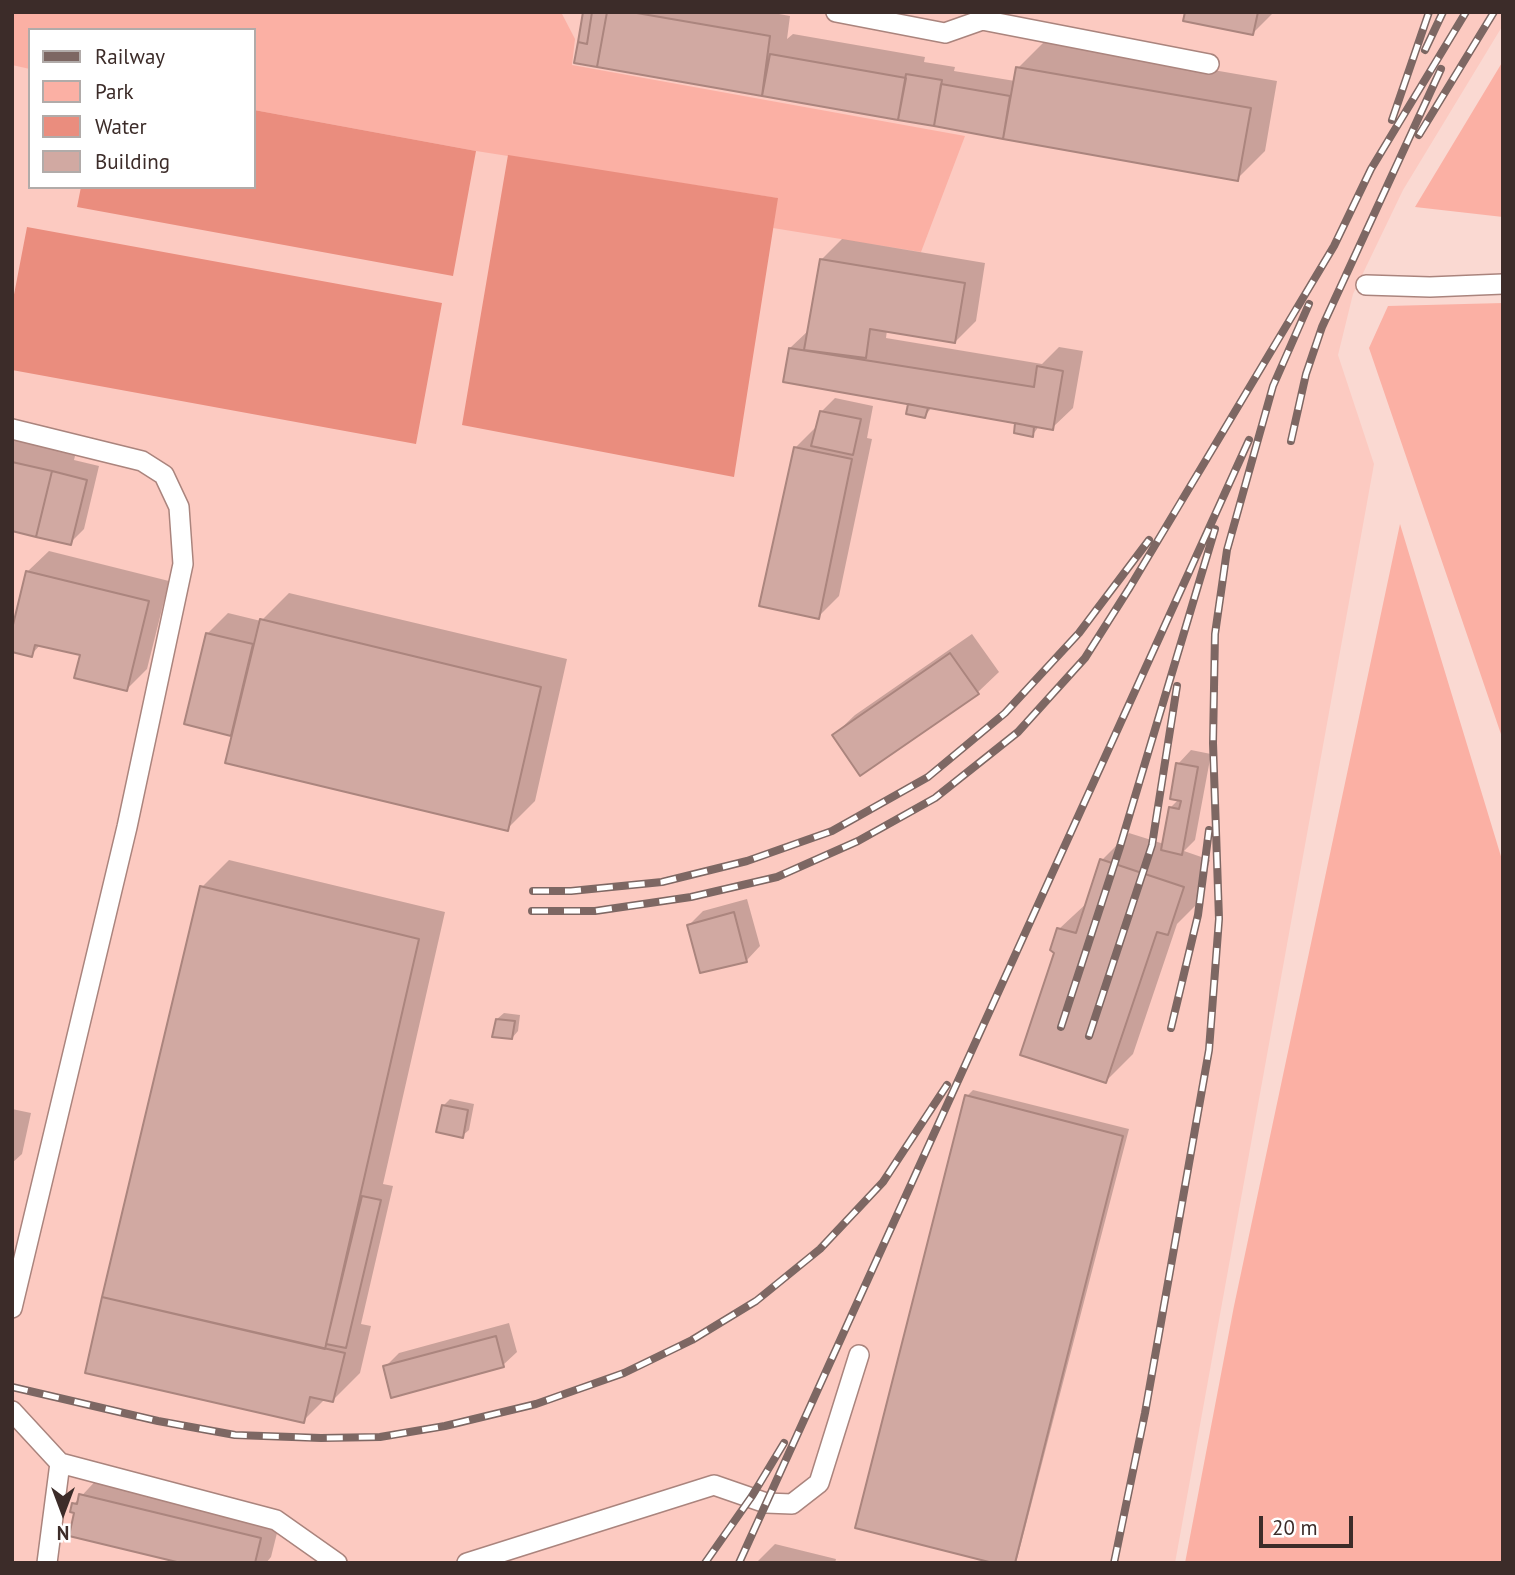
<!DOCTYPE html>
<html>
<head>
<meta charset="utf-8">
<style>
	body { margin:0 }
	#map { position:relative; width:1515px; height:1575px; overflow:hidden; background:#fad9d2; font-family:"PT Sans",sans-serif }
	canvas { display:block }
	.frame { position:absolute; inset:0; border:14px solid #3c2c29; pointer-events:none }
	.legend { position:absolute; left:28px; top:28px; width:228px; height:161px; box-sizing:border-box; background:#fff; border:2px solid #b1aba9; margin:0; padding:9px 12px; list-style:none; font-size:21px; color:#3c2c29 }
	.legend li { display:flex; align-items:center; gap:14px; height:35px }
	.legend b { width:35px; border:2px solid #b1aba9 }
	.north { position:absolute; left:28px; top:1477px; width:70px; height:70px; -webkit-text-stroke:5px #fff; paint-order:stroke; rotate:180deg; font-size:19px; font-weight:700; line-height:28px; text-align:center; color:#3c2c29 }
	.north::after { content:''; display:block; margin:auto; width:24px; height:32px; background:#3c2c29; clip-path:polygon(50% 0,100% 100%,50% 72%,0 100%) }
	.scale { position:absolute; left:1259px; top:1516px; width:94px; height:32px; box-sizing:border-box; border:4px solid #3c2c29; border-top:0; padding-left:9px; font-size:21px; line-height:24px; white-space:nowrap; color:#3c2c29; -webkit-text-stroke:5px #fff; paint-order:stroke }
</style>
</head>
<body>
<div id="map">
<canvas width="1515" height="1575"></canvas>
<div class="frame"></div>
<ul class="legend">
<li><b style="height:9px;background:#7d6763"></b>Railway</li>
<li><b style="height:19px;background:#fbb0a4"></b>Park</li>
<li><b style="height:19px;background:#ea8d7e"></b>Water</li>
<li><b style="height:19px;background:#d1a9a2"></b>Building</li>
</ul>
<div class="north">N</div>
<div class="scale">20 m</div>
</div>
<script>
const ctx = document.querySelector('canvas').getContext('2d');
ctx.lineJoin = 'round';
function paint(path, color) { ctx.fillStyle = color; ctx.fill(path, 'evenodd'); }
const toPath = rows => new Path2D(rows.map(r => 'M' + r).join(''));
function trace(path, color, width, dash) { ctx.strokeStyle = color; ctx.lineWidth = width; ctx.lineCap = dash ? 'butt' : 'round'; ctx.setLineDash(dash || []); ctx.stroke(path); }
paint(toPath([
	[12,12,1503,12,1503,25,1403,190,1353,294,1338,355,1374,464,1175,1563,12,1563],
	[30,30,254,30,254,187,30,187]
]), '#fccac1');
paint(toPath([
	[12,12,561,12,575,39,572,65,965,136,921,252,773,228,777,198,476,151,254,110,254,30,30,30,30,69,12,65],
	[1503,61,1503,217,1415,207],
	[1503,303,1503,740,1369,348,1388,306],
	[1400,524,1503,863,1503,1563,1185,1563,1234,1306]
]), '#fbb0a4');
paint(toPath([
	[254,110,476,151,453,276,77,207,81,187,254,187],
	[508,155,778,198,734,477,462,425],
	[27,227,442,303,416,444,12,370,12,305]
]), '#ea8d7e');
paint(toPath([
	[585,12,768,12,790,16,787,39,793,34,925,57,924,62,955,67,954,71,1015,81,1018,68,1045,41,1277,81,1265,151,1237,179,576,62],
	[1187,12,1274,12,1253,33],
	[842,239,985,263,976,321,955,342,887,330,886,338,1042,364,1059,347,1083,351,1073,408,1052,428,1039,426,1032,436,1018,422,932,407,925,416,911,403,790,348,809,330,821,260],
	[835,398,873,406,867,438,872,439,839,596,818,617,795,448,816,427,821,412],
	[12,428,78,444,74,460,99,466,84,529,70,543,12,530],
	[49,551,169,581,147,669,127,689,82,654,41,644,31,655,28,571],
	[289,593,567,659,535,801,507,829,233,734,186,722,207,634,228,613,261,621],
	[972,634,999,672,978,692,861,773,834,735,855,715],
	[1191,750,1211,754,1195,840,1184,851,1210,860,1195,906,1177,924,1133,1054,1106,1081,1056,952,1059,929,1088,902,1102,860,1129,833,1164,844,1170,808,1179,799,1178,764],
	[229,860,445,912,383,1184,393,1186,361,1324,371,1326,360,1373,333,1400,326,1398,303,1421,202,887],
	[747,899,760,946,747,960,702,971,689,925,703,911],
	[504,1013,520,1015,518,1031,512,1038,497,1019],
	[973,1090,1129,1129,1016,1563,1000,1563,967,1096],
	[450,1099,474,1104,469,1130,462,1136,443,1106],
	[12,1109,31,1113,22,1154,12,1163],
	[509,1323,517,1352,503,1365,385,1367,399,1353],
	[102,1474,281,1517,271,1557,266,1563,188,1563,76,1512,74,1504],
	[775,1544,836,1559,835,1563,756,1563]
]), '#0003');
const building = toPath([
	[583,12,592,12,587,44,578,42,583,12],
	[592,12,607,12,597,67,574,63,578,42,587,44,592,12],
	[607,12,631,12,770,36,762,96,597,67,607,12],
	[1185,12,1258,12,1253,35,1183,21,1185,12],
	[770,54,906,78,898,120,762,96,770,54],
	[1016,67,1251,108,1238,181,1003,139,1016,67],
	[906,74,942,80,934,126,898,120,906,74],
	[941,84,1010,96,1003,139,934,126,941,84],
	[820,259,965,283,955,343,870,329,866,358,804,350,820,259],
	[789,348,1034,387,1037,366,1063,371,1053,430,783,382,789,348],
	[908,404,928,408,925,418,906,414,908,404],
	[820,411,861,419,853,455,811,446,820,411],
	[1015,423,1034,427,1033,437,1014,433,1015,423],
	[794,447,852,459,819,619,759,606,794,447],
	[12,462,52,471,36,537,12,531,12,462],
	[52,471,87,480,71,545,36,537,52,471],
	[26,571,149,601,127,691,74,678,80,655,35,645,32,657,12,652,12,629,26,571],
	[260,619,541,687,508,831,225,763,260,619],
	[206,633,253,644,231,736,184,724,206,633],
	[950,653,979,694,860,776,832,735,950,653],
	[1176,763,1198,767,1182,855,1161,850,1169,807,1179,809,1181,801,1170,799,1176,763],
	[1100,859,1184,887,1168,935,1157,932,1106,1083,1020,1055,1054,953,1050,950,1057,928,1076,933,1100,859],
	[200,886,419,939,325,1349,102,1297,200,886],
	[734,912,747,962,700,973,687,925,734,912],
	[496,1019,515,1021,512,1039,492,1037,496,1019],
	[965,1095,1123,1136,1015,1563,993,1563,855,1528,965,1095],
	[442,1105,468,1110,463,1138,436,1132,442,1105],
	[362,1196,381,1200,346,1348,326,1344,362,1196],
	[102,1297,345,1353,333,1402,310,1397,304,1423,85,1373,102,1297],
	[496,1336,504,1367,391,1398,383,1366,496,1336],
	[79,1494,261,1538,255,1563,181,1563,69,1536,74,1513,70,1512,72,1503,77,1504,79,1494]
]);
paint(building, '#d1a9a2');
trace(building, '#ab857e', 2);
const lane = toPath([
	[836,12,945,33,982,20,1209,64],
	[1366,285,1430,287,1503,284],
	[12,429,142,461,164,475,179,507,183,564,127,827,12,1308],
	[12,1411,60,1463,47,1563],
	[60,1463,276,1520,337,1563],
	[467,1563,714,1485,766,1503,792,1504,819,1483,859,1355]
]);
trace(lane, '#aa847d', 22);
trace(lane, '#fff', 19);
const rail = toPath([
	[1425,50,1443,12],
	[1392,120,1429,12],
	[1419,135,1494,12],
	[1291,441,1306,374,1322,327,1441,69],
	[533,891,571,891,662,882,747,861,832,831,928,777,1005,713,1079,633,1149,540],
	[532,911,595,911,691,897,777,877,858,841,935,798,1018,732,1085,658,1130,587,1334,246,1371,169,1466,12],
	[1061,1027,1119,850,1215,529],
	[1171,1028,1198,915,1209,830],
	[1089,1036,1152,845,1177,686],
	[12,1387,158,1421,235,1435,321,1438,380,1437,445,1426,536,1404,624,1373,692,1340,756,1301,820,1249,883,1182,947,1085],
	[705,1563,752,1496,784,1443],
	[739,1563,1249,440],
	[1114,1563,1145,1413,1209,1050,1219,919,1213,743,1215,634,1227,550,1273,386,1309,304]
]);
trace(rail, '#7d6763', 8);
trace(rail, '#fff', 5, [16]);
</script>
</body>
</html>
